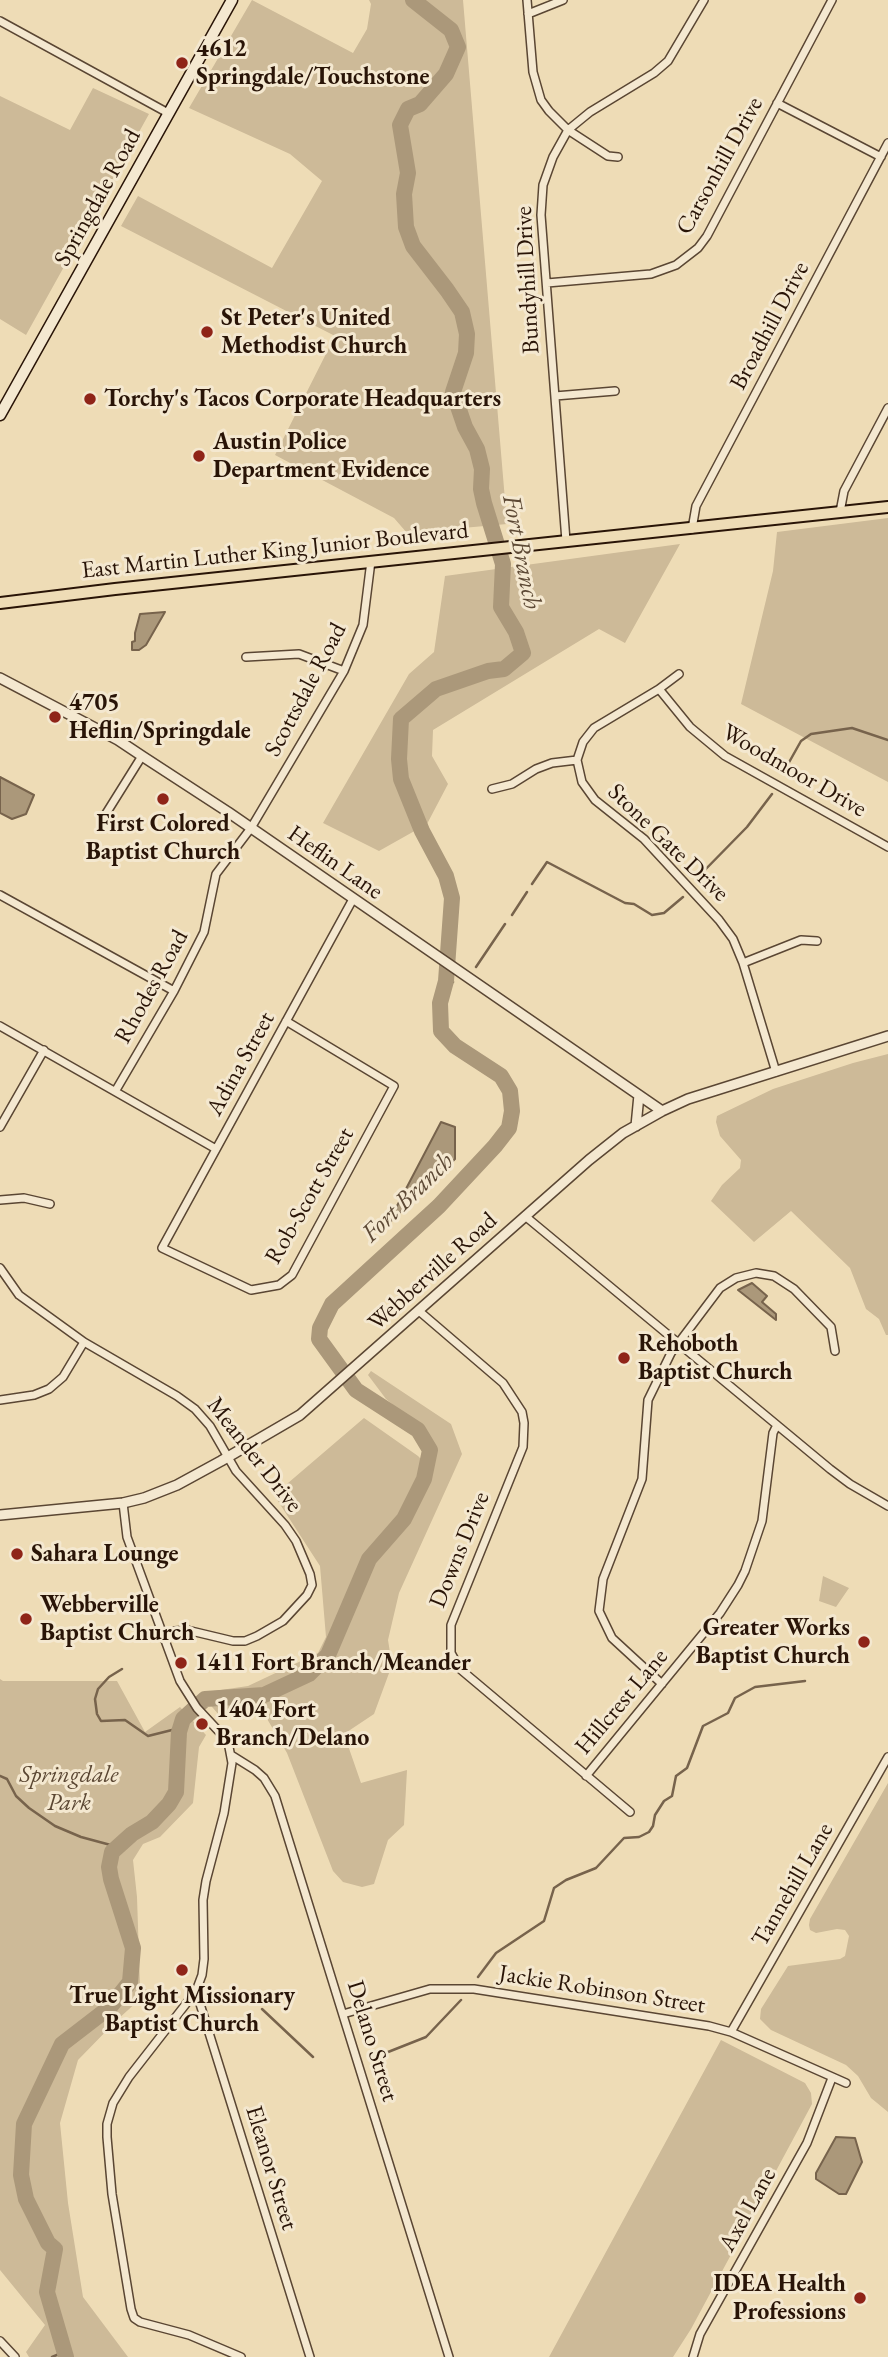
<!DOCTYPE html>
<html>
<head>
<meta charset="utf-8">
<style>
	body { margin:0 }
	canvas { display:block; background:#eedcb6 }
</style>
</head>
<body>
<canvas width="888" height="2357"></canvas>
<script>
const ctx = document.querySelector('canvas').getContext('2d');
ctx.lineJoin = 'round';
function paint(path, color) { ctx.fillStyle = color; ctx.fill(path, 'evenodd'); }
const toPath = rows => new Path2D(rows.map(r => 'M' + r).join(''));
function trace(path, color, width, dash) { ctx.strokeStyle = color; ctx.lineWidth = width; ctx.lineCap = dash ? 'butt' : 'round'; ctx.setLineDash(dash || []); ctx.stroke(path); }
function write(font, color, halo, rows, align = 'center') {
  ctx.font = font + ' "EB Garamond",serif'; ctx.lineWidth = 6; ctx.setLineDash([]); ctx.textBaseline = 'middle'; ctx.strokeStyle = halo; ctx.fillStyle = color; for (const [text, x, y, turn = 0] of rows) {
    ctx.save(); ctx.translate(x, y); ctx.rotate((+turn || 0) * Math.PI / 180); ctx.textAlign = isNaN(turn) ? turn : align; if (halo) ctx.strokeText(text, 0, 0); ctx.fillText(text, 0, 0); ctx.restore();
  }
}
paint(toPath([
	[252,0,353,53,367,29,371,4,369,0,463,0,507,524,407,533,394,518,275,455,335,336,121,226,138,196,272,268,322,181,290,154,189,108],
	[93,88,149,114,26,335,0,319,0,96,70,130],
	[888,518,888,782,741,704,773,571,777,532],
	[680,544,625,643,599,629,433,730,432,756,448,784,427,824,379,851,323,823,409,674,434,652,445,576],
	[888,1054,888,1335,886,1335,879,1319,866,1309,850,1268,791,1211,754,1242,711,1201,722,1185,740,1168,741,1160,720,1136,716,1122,717,1116,773,1089,853,1063],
	[371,1371,451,1424,462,1454,399,1593,388,1640,392,1665,374,1714,344,1734,361,1783,407,1770,404,1825,388,1840,374,1884,362,1887,343,1882,333,1871,287,1753,259,1705,219,1715,200,1693,248,1686,318,1653,326,1637,320,1566,274,1495,364,1418,418,1456,431,1469,434,1450,423,1430,386,1399,368,1375],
	[823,1576,849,1588,836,1607,819,1601],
	[0,1679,3,1681,117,1681,145,1732,180,1707,206,1735,199,1747,193,1803,160,1837,143,1844,133,1860,137,1897,140,1986,149,1991,117,2020,78,2060,60,2123,68,2203,83,2297,128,2357,29,2357,26,2352,45,2325,0,2270],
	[888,1783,888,2112,871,2098,858,2076,846,2065,771,2030,760,2019,761,2009,788,1966,840,1959,845,1956,849,1936,845,1930,837,1929,816,1933,810,1930,809,1925,810,1919],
	[721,2040,805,2083,811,2093,812,2104,691,2329,673,2357,549,2357]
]), '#cdba98');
const water = toPath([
	[165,612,146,645,139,650,132,650,132,642,135,641,135,633,140,614,165,612],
	[0,777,34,795,26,814,12,819,0,813,0,777],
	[441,1122,455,1127,455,1159,387,1225,441,1122],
	[752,1283,767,1296,762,1302,776,1314,776,1320,738,1290,752,1283],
	[836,2137,855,2138,862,2162,846,2194,839,2194,816,2179,816,2173,836,2137]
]);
paint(water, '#ab987a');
trace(water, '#77634c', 2);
trace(toPath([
	[783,773,801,741,811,734,852,728,888,740],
	[698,877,747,827,772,794],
	[532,884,547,862,625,903,634,904,652,915,664,913,683,897],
	[512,915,527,892],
	[476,967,505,924],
	[444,988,453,982],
	[122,1669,109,1677,98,1689,95,1699,97,1714,101,1721,125,1720,148,1736,180,1728],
	[0,1776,7,1779,16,1796,29,1808,55,1826,81,1837,118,1847],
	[478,1977,496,1953,544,1921,554,1888,566,1880,596,1868,624,1838,639,1837,649,1832,653,1826,655,1815,664,1801,672,1796,676,1776,687,1768,703,1726,728,1713,735,1698,755,1687,805,1681],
	[262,2009,313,2057],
	[383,2054,426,2037,461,2000],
	[52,2357,64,2352]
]), '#77634c', 2.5);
trace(toPath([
	[66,2357,47,2292,55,2249,48,2243,26,2199,21,2175,24,2124,62,2044,110,2007,130,1982,133,1948,111,1879,109,1867,112,1852,132,1834,152,1822,169,1804,176,1792,179,1732,183,1719,205,1699,264,1695,309,1674,328,1655,369,1559,404,1519,424,1479,430,1450,418,1430,356,1390,319,1339,320,1328,332,1304,439,1206,495,1146,509,1128,512,1111,510,1091,501,1076,455,1046,441,1031,440,1003,446,981,452,898,446,876,422,831,401,779,399,759,401,719,436,689,488,671,504,669,523,653,516,632,501,607,503,564,484,503,481,489,482,469,477,449,465,427,453,392,466,353,467,334,462,312,447,290,413,246,406,227,404,194,408,173,400,125,408,109,420,104,446,74,458,47,451,30,413,0]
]), '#ab987a', 16);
const minor = toPath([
	[527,0,533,72,541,100,549,111,568,130,608,156,618,157],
	[528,14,563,0],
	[0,21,168,113],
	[777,103,881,157],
	[547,283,651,274,676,265,698,248,707,236,832,0],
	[555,396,615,391],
	[840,512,844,491,888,408],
	[692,529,696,506,888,143],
	[566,541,541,215,543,185,553,157,568,130,590,112,654,73,668,61,704,0],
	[246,657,299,654,344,671],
	[659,689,690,727,725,756,888,847],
	[577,760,582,782,595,800,644,839,719,920,733,939,743,963,776,1072],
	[492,789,512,784,536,769,552,763,577,760,583,742,594,728,659,689,679,674],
	[102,820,142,756],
	[0,895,174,991],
	[743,963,801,940,817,941],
	[286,1021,394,1086,292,1275,279,1285,251,1290,162,1248,353,899],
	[0,1026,216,1149],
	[116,1090,174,991,204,932,216,874,251,828,344,671,363,625,371,561],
	[0,1127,44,1050],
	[0,1200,24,1198,50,1204],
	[525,1216,830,1469,850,1484,888,1506],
	[0,1268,19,1295,84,1342,177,1396,195,1409,210,1426,236,1471,285,1525,296,1541,310,1574,312,1585,307,1595,283,1621,257,1636,245,1641,233,1641,187,1630,175,1631,163,1636],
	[419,1311,503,1383,522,1412,524,1423,523,1447,451,1625,451,1653,460,1669,630,1812],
	[0,1400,34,1395,49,1389,63,1377,84,1342],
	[123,1503,127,1537,180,1681,197,1708,224,1737,229,1747,232,1763,224,1813,206,1881,203,1900,204,1959,202,1975,196,1991,129,2077,113,2103,107,2124,107,2137,112,2194,131,2309,134,2318,140,2322,189,2335,241,2357],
	[662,1684,612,1638,599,1611,603,1579,642,1479,648,1400,671,1353,720,1288,736,1278,756,1273,774,1276,794,1289,831,1327,835,1351],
	[231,1755,255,1770,264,1778,275,1796,449,2357],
	[586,1776,720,1613,738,1585,745,1571,762,1521,773,1433,777,1425],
	[196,1991,310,2357],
	[343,2014,430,1989,474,1989,709,2026,731,2032,846,2083],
	[731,2032,888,1757],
	[0,2341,15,2357],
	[693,2357,700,2334,807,2143,832,2078]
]);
const tertiary = toPath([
	[0,678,118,740,142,756,228,812,662,1111],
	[636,1126,639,1095],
	[0,1515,123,1503,144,1498,177,1485,221,1461,300,1415,589,1160,623,1133,662,1111,688,1099,888,1036]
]);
const secondary = toPath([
	[0,415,232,0]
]);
const primary = toPath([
	[0,603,115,589,888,507]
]);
trace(minor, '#5a4633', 10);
trace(tertiary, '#5a4633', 12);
trace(secondary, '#291407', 13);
trace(primary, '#291407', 14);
trace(minor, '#f4e8d0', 7);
trace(tertiary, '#f4e8d0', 9);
trace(secondary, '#f4e8d0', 10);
trace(primary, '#eedcb6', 10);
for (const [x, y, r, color] of [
	[182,63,7,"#8f2418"],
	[207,332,7,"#8f2418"],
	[90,399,7,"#8f2418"],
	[199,456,7,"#8f2418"],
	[55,717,7,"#8f2418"],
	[163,799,7,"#8f2418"],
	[624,1358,7,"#8f2418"],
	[17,1554,7,"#8f2418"],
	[26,1619,7,"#8f2418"],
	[864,1642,7,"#8f2418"],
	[181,1663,7,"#8f2418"],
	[202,1724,7,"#8f2418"],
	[182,1970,7,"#8f2418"],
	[860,2298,7,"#8f2418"]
]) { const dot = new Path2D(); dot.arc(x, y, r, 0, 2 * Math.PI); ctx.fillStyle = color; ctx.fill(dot); trace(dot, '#f4e8d0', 2.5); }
write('bold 24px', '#291407', '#f4e8d0', [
	["4612",196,49],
	["Springdale/Touchstone",196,77],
	["St Peter's United",221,318],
	["Methodist Church",221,346],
	["Torchy's Tacos Corporate Headquarters",104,399],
	["Austin Police",213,442],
	["Department Evidence",213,470],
	["4705",69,703],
	["Heflin/Springdale",69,731],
	["First Colored",163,824,"center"],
	["Baptist Church",163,852,"center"],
	["Rehoboth",638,1344],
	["Baptist Church",638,1372],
	["Sahara Lounge",31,1554],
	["Webberville",40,1605],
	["Baptist Church",40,1633],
	["Greater Works",850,1628,"right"],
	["Baptist Church",850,1656,"right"],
	["1411 Fort Branch/Meander",195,1663],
	["1404 Fort",216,1710],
	["Branch/Delano",216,1738],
	["True Light Missionary",182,1996,"center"],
	["Baptist Church",182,2024,"center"],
	["IDEA Health",846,2284,"right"],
	["Professions",846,2312,"right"]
], 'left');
write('24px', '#291407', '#f4e8d0', [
	["Carsonhill Drive",720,166,-61],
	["Springdale Road",98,198,-61],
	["Bundyhill Drive",528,280,-93],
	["Broadhill Drive",770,326,-62],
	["East Martin Luther King Junior Boulevard",275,551,-6],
	["Scottsdale Road",306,690,-62],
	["Woodmoor Drive",794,771,30],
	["Stone Gate Drive",668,843,44],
	["Heflin Lane",335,863,35],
	["Rhodes Road",152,987,-61],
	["Adina Street",241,1064,-61],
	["Rob-Scott Street",310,1196,-60],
	["Webberville Road",433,1272,-42],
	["Meander Drive",254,1455,52],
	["Downs Drive",460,1550,-68],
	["Hillcrest Lane",622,1702,-50],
	["Tannehill Lane",793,1885,-60],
	["Jackie Robinson Street",602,1990,9],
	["Delano Street",372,2041,73],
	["Eleanor Street",271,2168,73],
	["Axel Lane",748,2210,-61]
]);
write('italic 24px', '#5a4632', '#f4e8d0', [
	["Springdale",69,1775],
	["Park",69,1803]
]);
write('italic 26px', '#5d4935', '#f4e8d0', [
	["Fort Branch",521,552,79],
	["Fort Branch",408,1198,-44]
]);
</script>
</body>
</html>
